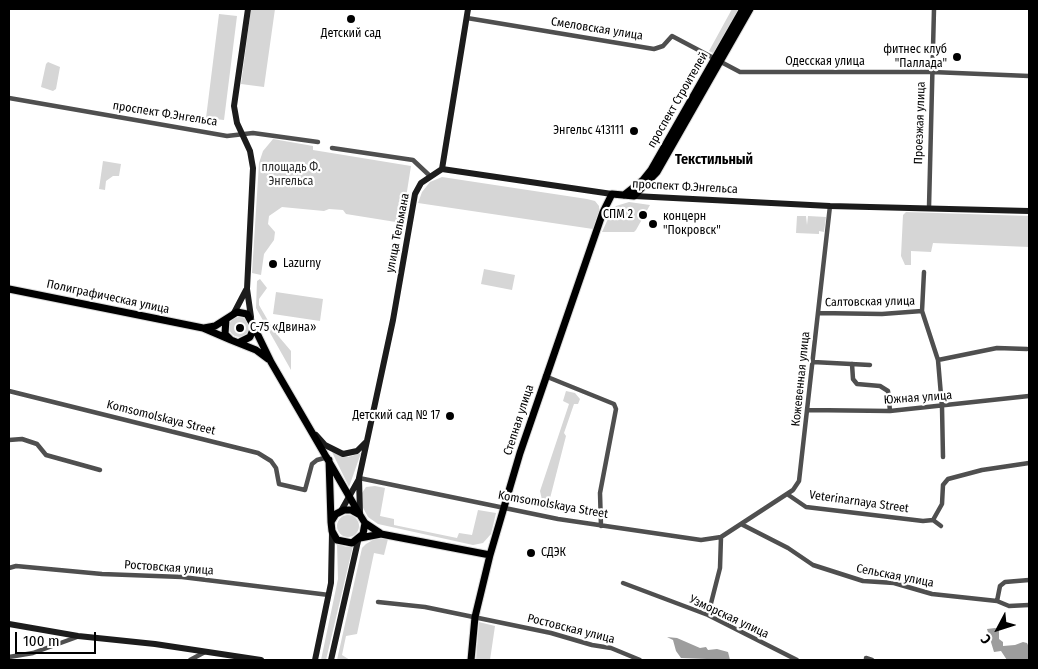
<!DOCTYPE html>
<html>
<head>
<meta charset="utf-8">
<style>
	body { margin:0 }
	#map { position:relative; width:1038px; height:669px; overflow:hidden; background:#fff; font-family:"Fira Sans Condensed",sans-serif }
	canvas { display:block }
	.frame { position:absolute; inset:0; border:10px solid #000; pointer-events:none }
	.north { position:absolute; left:973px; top:604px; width:50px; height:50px; -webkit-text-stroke:4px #fff; paint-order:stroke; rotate:230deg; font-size:14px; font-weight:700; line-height:20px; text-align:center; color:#000 }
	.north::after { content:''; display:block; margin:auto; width:18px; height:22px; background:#000; clip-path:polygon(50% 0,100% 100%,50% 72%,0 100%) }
	.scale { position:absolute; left:15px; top:632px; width:81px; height:22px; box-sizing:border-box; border:2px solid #000; border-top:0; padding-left:6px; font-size:15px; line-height:18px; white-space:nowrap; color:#000; -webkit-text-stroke:4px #fff; paint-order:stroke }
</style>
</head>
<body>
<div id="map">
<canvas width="1038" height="669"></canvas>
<div class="frame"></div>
<div class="north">С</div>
<div class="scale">100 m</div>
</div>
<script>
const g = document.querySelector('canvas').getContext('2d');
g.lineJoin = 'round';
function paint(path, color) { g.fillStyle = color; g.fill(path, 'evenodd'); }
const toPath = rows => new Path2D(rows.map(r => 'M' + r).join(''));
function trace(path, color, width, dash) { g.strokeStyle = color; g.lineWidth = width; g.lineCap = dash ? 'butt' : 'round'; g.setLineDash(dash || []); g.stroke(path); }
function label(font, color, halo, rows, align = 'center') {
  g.font = font + ' "Fira Sans Condensed",sans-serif'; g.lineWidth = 4.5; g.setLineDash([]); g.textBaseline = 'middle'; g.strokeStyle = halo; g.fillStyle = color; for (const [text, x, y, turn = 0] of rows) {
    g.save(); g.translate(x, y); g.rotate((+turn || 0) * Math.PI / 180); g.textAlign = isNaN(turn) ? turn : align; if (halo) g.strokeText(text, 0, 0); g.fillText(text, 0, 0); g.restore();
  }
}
paint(toPath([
	[251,9,275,9,264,87,241,84],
	[732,9,740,9,715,54,709,51],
	[219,14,237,16,224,120,206,118],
	[48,62,60,67,56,89,53,91,41,87,46,64],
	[273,139,313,146,313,150,411,166,402,223,346,214,343,210,329,209,324,211,282,207,269,216,268,224,275,232,274,240,264,254,261,275,252,273,259,163,263,151],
	[103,161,121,164,119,176,113,176,106,181,105,190,99,189],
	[442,177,587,199,595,201,599,206,599,212,593,229,418,203,422,192,430,182],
	[629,202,650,205,636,230,634,232,602,232,612,210,616,206],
	[906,212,1029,216,1029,247,933,243,931,252,911,251,911,265,905,265,901,256,903,215],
	[797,216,806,216,807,225,808,216,826,217,824,232,819,231,819,234,796,233],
	[484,269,515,275,512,290,481,284],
	[260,279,267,288,259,299,259,305,274,331,291,351,291,370,256,308,257,281],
	[276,292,323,299,320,321,273,314],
	'229 327a10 10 0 1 1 20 0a10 10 0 1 1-20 0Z',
	[566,391,575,393,580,399,578,404,574,404,564,433,566,436,547,510,540,508,542,500,540,491,569,404,563,401],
	[332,452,348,457,361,453,349,487],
	[375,486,385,488,380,516,394,519,394,525,457,538,459,533,472,535,478,510,496,513,491,534,483,543,473,545,378,524,368,517,361,504,362,493,366,487],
	'337 526a11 11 0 1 1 22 0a11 11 0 1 1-22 0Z',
	[378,537,388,539,384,555,374,553,357,634,346,636,342,655,350,660,337,660,362,548,366,544],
	[337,543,346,547,353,546,326,660,321,660,338,579],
	[479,622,495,626,490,660,476,660]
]), '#d6d6d6');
paint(toPath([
	[995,628,999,629,999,639,1003,642,1003,646,1015,645,1023,642,1027,643,1029,647,1029,660,1007,660,1001,651,994,652,987,629],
	[667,637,677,638,700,648,706,647,708,650,717,649,728,652,730,660,733,660,681,658,676,651,673,640]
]), '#9d9d9d');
const primary = toPath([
	[624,195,643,180,651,170,743,9],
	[9,289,203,328,231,340],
	[254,327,271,362,360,515],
	[204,328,215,326,226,319],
	[240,342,250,337,254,327,247,314,237,312,226,319,225,334,231,340,256,350,268,359],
	[329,460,331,522],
	[365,523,363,534,352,543,337,540,332,531,331,522,336,514,344,510,351,510,360,515,365,523,380,533],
	[360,538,381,534,490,555],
	[471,660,475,617,490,555,520,453,603,212,612,194,634,196,657,172,750,9]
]);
trace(primary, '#dbdbdb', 9);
trace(toPath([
	[467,18,654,49,663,46,672,36,740,72,932,72,1029,76],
	[9,98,227,136,253,133,318,142],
	[332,148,413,160,430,176],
	[929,207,934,9],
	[924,272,922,311,938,360,942,407,943,457],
	[818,313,882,314,922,311],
	[938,360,997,348,1027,349],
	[813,362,870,365],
	[852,364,853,379,857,384,880,386,888,391,890,411],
	[545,376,614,404,616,409,600,493,601,526],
	[9,391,258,453,271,461,276,468,279,484,305,490,312,464,317,460,328,457],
	[807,410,890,411,1029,396],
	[9,440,22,439,37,444,46,455,100,470],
	[359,478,558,519,701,540,721,537,793,490,799,481,830,206],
	[787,494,806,507,923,521,933,520],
	[741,524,788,548,813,565,863,581,894,583,932,594,997,601,1009,606,1029,605],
	[941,526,933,520,942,504,943,485,948,479,982,470,1029,463],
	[9,568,16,566,102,574,182,577,329,595],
	[623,583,708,615,797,660],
	[997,601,1000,586,1005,582,1029,580],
	[378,602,425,607,551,633,592,645,611,648,640,660],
	[708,615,720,568,721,537],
	[9,657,33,653,77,637],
	[190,660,205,652],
	[866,660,866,658,872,660]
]), '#4f4f4f', 4.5);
trace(toPath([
	[248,9,234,106,237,123,250,151,253,168,247,289,251,317],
	[442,169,612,194],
	[634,196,830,206,1029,211],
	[234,313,246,290],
	[316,435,325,445,343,454,357,451,365,443],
	[341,511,359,479],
	[360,514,359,478,393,320,415,194,421,183,442,169,468,9],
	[9,624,78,636,155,644,261,660],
	[315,660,331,583,332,532],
	[331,660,358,541]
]), '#1c1c1c', 6);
trace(primary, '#000', 7);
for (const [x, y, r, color] of [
	[351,19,5,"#000"],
	[957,57,5,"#000"],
	[634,131,5,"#000"],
	[643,215,5,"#000"],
	[653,224,5,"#000"],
	[273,264,5,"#000"],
	[240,328,5,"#000"],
	[450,416,5,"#000"],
	[531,553,5,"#000"]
]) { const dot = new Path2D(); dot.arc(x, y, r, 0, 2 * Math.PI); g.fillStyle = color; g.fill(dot); trace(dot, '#fff', 2); }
label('12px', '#000', '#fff', [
	["Смеловская улица",597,29,9],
	["Одесская улица",825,62],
	["проспект Строителей",678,100,-60],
	["проспект Ф.Энгельса",165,114,9],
	["Проезжая улица",920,123,-88],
	["проспект Ф.Энгельса",685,187,3],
	["улица Тельмана",398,233,-79],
	["Полиграфическая улица",108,297,12],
	["Салтовская улица",870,302,-1],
	["Кожевенная улица",801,379,-84],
	["Южная улица",918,398,-4],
	["Komsomolskaya Street",161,418,14],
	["Степная улица",519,420,-72],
	["Veterinarnaya Street",859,502,8],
	["Komsomolskaya Street",553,505,10],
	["Ростовская улица",169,568,4],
	["Сельская улица",895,576,11],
	["Узморская улица",729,617,25],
	["Ростовская улица",571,629,14]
]);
label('12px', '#000', '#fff', [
	["Детский сад",351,34,"center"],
	["фитнес клуб",947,50],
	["\"Паллада\"",947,64],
	["Энгельс 413111",624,131],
	["СПМ 2",633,215],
	["концерн",663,217,"left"],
	["\"Покровск\"",663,231,"left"],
	["Lazurny",283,264,"left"],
	["С-75 «Двина»",250,328,"left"],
	["Детский сад № 17",440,416],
	["СДЭК",541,553,"left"]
], 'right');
label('12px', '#2d2d2d', '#fff', [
	["площадь Ф.",291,168],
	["Энгельса",291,182]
]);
label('bold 14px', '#000', '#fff', [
	["Текстильный",714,160]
]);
</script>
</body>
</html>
